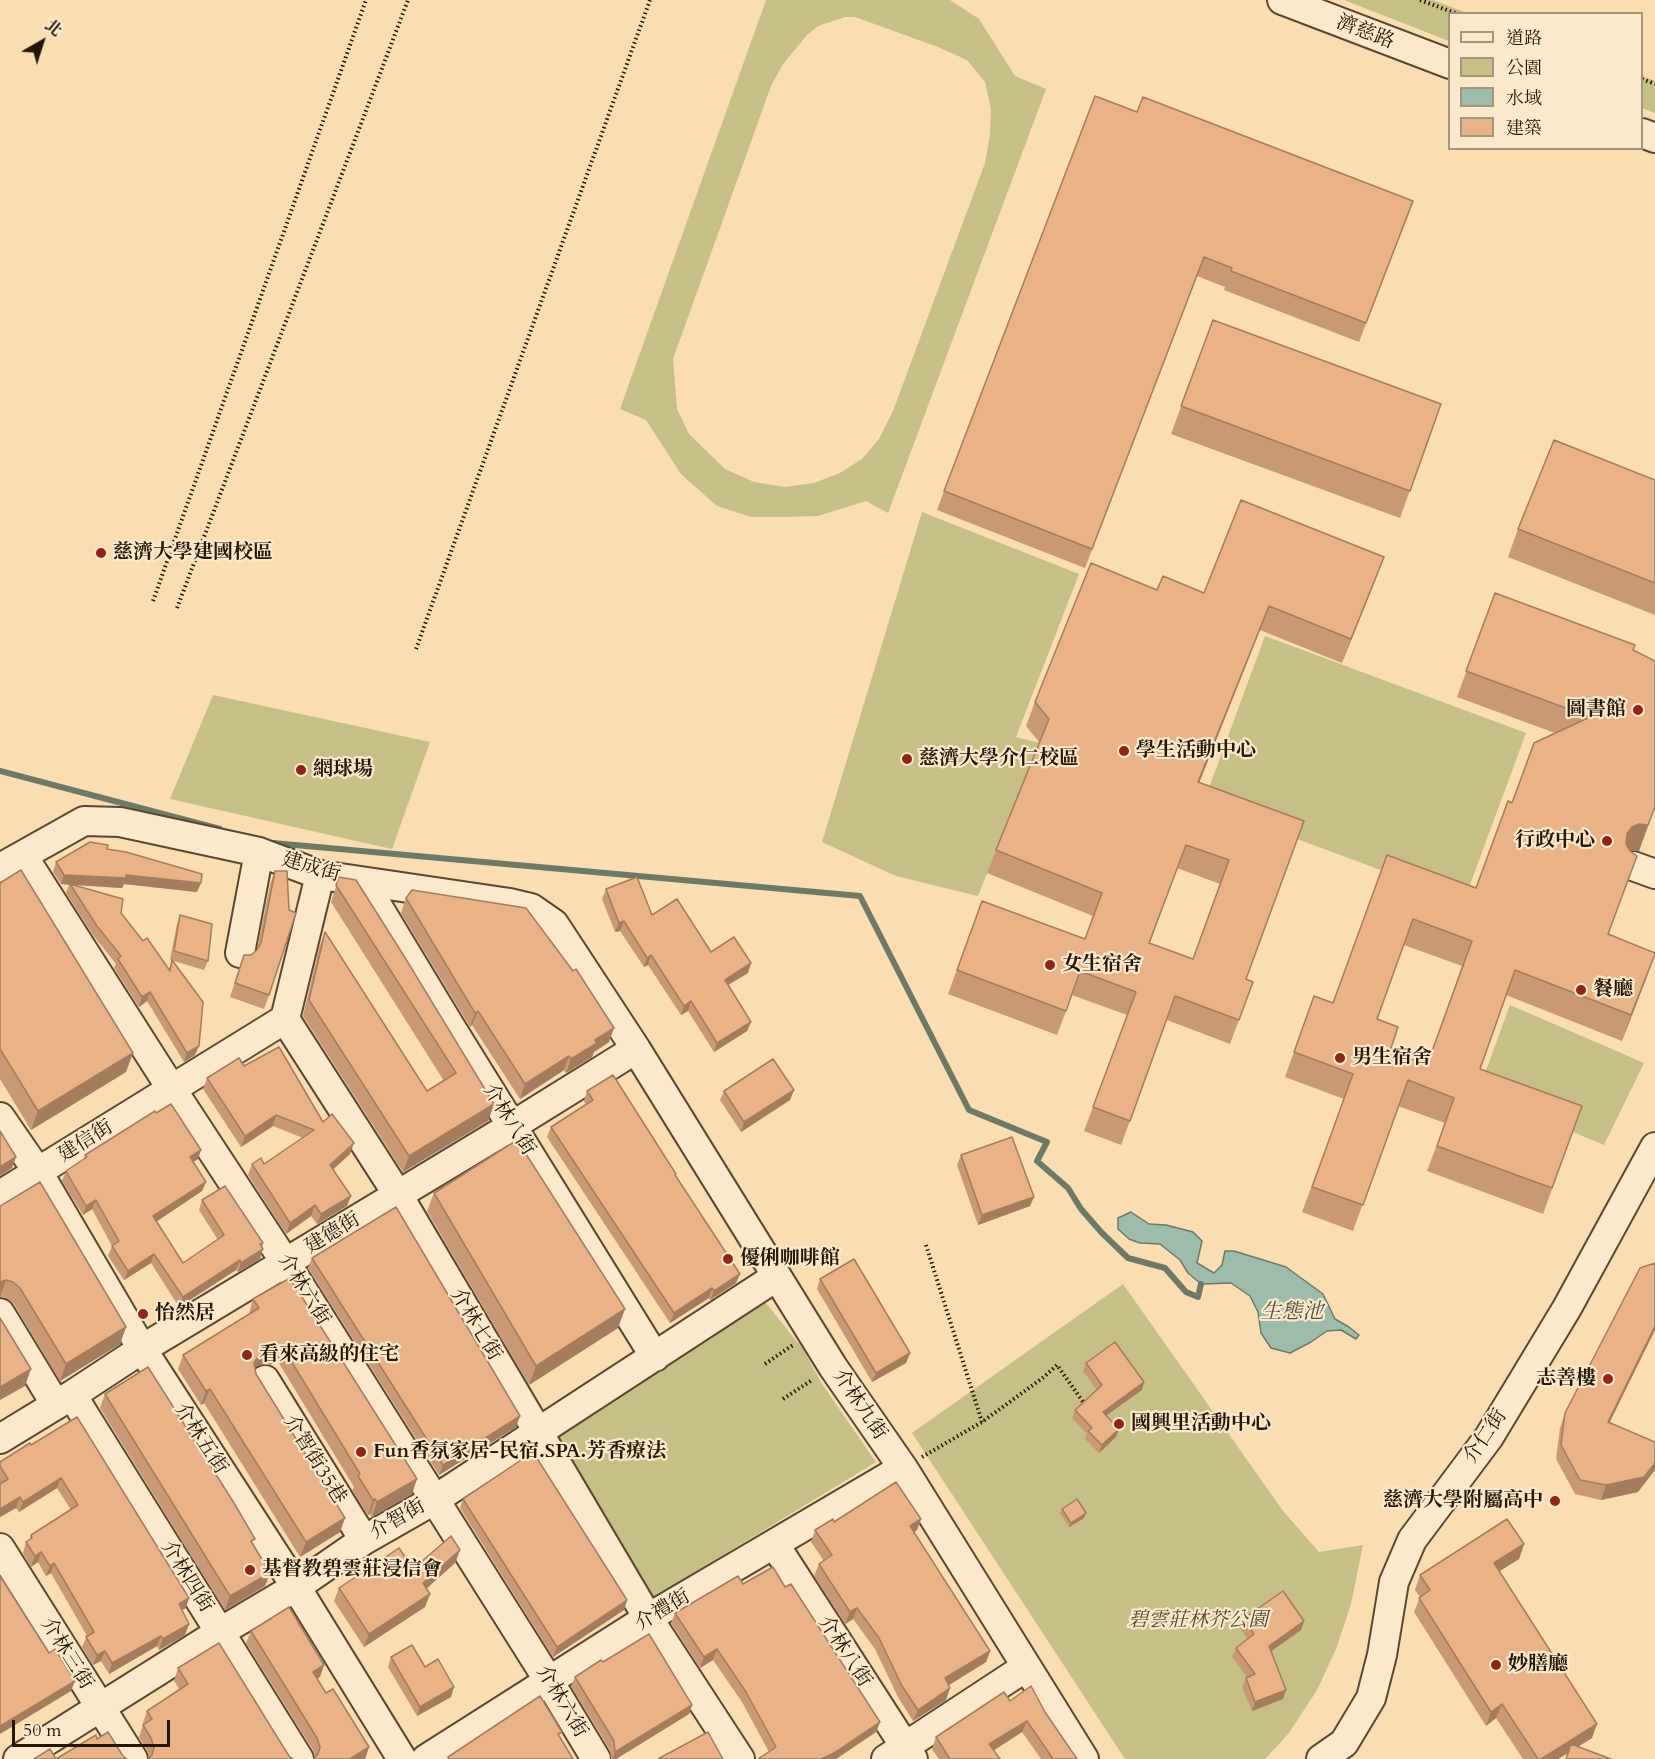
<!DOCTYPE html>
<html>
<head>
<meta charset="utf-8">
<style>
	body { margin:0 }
	#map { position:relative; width:1655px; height:1759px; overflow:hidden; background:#faddb0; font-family:Cardo,"Noto Serif TC",serif }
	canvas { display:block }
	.legend { position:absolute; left:1448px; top:12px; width:195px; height:138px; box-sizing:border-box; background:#fce9cc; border:2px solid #a6957d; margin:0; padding:8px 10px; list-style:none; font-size:18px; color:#251706 }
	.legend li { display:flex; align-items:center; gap:12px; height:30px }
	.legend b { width:30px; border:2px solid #a6957d }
	.north { position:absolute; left:12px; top:12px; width:60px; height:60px; -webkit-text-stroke:4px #fce9cc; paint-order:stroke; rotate:39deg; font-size:16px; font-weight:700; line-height:24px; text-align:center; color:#251706 }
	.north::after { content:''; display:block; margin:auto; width:21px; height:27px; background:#251706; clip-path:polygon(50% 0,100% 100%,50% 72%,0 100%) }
	.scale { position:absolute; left:12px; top:1720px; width:158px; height:27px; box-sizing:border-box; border:3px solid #251706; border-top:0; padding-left:8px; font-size:18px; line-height:21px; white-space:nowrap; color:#251706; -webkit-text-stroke:4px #fce9cc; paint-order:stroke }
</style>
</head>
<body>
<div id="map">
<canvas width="1655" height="1759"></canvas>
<ul class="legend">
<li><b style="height:8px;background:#fce9cc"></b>道路</li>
<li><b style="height:16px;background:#c6bf86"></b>公園</li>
<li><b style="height:16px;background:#9ebcaa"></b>水域</li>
<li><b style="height:16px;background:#e9b287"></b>建築</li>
</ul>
<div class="north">北</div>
<div class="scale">50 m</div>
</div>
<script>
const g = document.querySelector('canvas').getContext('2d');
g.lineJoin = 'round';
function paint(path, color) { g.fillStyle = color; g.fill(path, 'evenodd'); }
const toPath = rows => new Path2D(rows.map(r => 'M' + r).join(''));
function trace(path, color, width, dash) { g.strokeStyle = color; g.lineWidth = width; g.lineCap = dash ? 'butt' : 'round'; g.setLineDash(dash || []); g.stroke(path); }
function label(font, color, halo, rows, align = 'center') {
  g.font = font + ' Cardo,"Noto Serif TC",serif'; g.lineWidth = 4.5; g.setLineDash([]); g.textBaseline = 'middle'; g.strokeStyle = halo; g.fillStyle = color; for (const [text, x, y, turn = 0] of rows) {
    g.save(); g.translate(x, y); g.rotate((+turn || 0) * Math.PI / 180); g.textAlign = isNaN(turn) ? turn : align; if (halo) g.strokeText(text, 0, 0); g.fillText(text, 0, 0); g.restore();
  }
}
paint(toPath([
	[766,0,950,0,979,19,1015,76,1046,89,888,513,866,501,818,516,783,517,751,517,717,506,681,474,646,420,620,409],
	[845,17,855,17,938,47,967,60,985,82,991,109,990,135,985,163,893,411,879,439,862,459,840,473,814,483,785,487,754,482,725,469,689,434,677,409,673,359,771,86,783,64,807,35,818,26],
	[1344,0,1433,0,1467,13,1450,14,1449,41],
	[1642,76,1655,81,1655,113,1642,108],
	[922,512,1079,574,1016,737,1040,743,978,896,896,876,822,842],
	[1265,636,1526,733,1464,901,1203,804],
	[213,695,430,742,392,849,170,799],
	[1510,1005,1644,1063,1604,1145,1478,1092],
	[1123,1284,1283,1511,1319,1552,1363,1545,1351,1604,1336,1649,1317,1690,1289,1733,1265,1759,1125,1759,912,1433],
	[761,1297,803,1349,822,1384,876,1462,649,1600,548,1434]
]), '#c6bf86');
const water = toPath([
	[1131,1212,1149,1224,1166,1225,1193,1232,1202,1241,1197,1263,1214,1273,1222,1265,1225,1251,1234,1251,1286,1267,1323,1294,1335,1319,1349,1327,1359,1335,1356,1339,1341,1330,1327,1331,1311,1342,1290,1353,1271,1348,1261,1333,1258,1312,1250,1296,1231,1283,1201,1284,1188,1273,1180,1260,1160,1244,1140,1243,1129,1239,1118,1229,1118,1218,1131,1212]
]);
paint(water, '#9ebcaa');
trace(water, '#6e7a68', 1.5);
trace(toPath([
	[0,771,220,829],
	[273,843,860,896,969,1110,1047,1142,1037,1161,1068,1188,1081,1209,1102,1233,1128,1258,1165,1268,1186,1292,1198,1297,1201,1284]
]), '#6e7a68', 6);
const minor = toPath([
	[1282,0,1450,64],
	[1642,133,1655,138],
	[23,856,171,1088,285,1262,549,1681,596,1759],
	[1633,866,1655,874],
	[0,868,84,821,120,822,259,852,320,875,510,903,531,908,554,924,636,1049,833,1367,903,1468,1084,1759],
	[320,875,285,1019,398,1195,648,1618,740,1759],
	[363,882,450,1026,655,1357],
	[240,953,259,852],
	[0,1117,38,1172,142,1349,296,1587,402,1759],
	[0,1195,285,1019],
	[0,1313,56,1405],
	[265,1380,364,1540],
	[72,1395,299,1759],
	[0,1439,72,1395,142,1349,512,1126,636,1049],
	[775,1545,913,1759],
	[0,1548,133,1759],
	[18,1759,220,1632,296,1587,364,1540,434,1500,776,1277],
	[426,1759,648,1618,903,1468],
	[886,1759,1026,1667],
	[1321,1759,1344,1743,1371,1698,1382,1655,1394,1582,1412,1540,1489,1437,1567,1308,1655,1147]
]);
trace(minor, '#5a4830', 32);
trace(toPath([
	[1420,0,1458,14],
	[1642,79,1655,84],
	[153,601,366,0],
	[177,608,408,0],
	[416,649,650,0],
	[926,1245,982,1422],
	[765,1364,793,1345],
	[783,1399,812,1380],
	[922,1457,982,1422,1044,1377,1057,1365,1086,1406]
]), '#251706', 4, [1.5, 3]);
trace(minor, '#fce9cc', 28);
paint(toPath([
	[1137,112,1413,201,1359,342,1224,290,1225,287,1197,276,1085,568,937,510,944,491],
	[1213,320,1441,404,1400,518,1171,434],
	[1655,480,1655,615,1508,557,1518,529],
	[1384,557,1342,663,1260,630,1199,782,1304,821,1246,979,1253,982,1230,1044,1167,1020,1121,1145,1084,1131,1127,1015,1072,995,1057,1035,948,994,982,901,1085,939,1093,916,987,873,1039,742,1026,726,1035,702,1157,590,1204,593],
	[1177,868,1220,884,1193,959,1150,943],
	[1495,593,1633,650,1639,851,1629,850,1608,935,1646,979,1622,1041,1506,995,1480,1069,1582,1106,1543,1214,1427,1171,1445,1123,1398,1106,1353,1231,1302,1212,1344,1099,1285,1077,1314,996,1333,1003,1387,855,1476,888,1512,803,1555,733,1457,697],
	[1404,945,1462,966,1427,1065,1390,1051,1377,1019],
	[107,849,197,892,124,884,122,888,75,885,121,913,143,941,169,969,172,961,170,960,177,924,180,915,208,961,204,970,174,961,195,1055,184,1062,147,1001,139,1007,114,968,116,964,93,935,66,893,69,885,61,884,53,872,56,862],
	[275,871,269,995,264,1009,230,997,244,955,251,955,257,950,270,885],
	[339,877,494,1104,488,1121,403,1172,303,1016,319,948,325,932,427,1091,444,1081,331,902],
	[0,883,126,1072,31,1130,0,1079],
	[606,889,652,915,711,952,748,973,728,985,751,1022,747,1031,714,1052,688,1011,681,1015,648,965,644,967,620,931,615,932,602,899],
	[406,898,609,1042,594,1052,592,1057,566,1073,564,1070,520,1099,472,1025,470,1027,401,913],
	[244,1066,323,1122,350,1154,333,1169,347,1206,317,1224,311,1216,286,1234,248,1175,252,1164,264,1164,303,1138,273,1126,241,1147,203,1089,207,1078],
	[794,1090,790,1100,741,1132,720,1100,724,1091],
	[587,1091,676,1174,675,1176,736,1283,710,1300,709,1298,670,1323,547,1137,551,1127,586,1105,584,1101],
	[85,1155,198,1159,193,1162,206,1182,202,1191,156,1221,183,1263,218,1240,199,1210,202,1200,263,1243,260,1259,238,1272,236,1270,179,1307,151,1263,124,1280,108,1256,112,1246,92,1209,83,1215,62,1181,66,1171,83,1160],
	[961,1155,1030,1206,978,1225,957,1165],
	[434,1193,618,1328,529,1385,427,1211],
	[0,1206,126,1327,120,1344,60,1381,14,1304,7,1298,0,1297],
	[312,1258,520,1416,516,1427,439,1475,308,1268],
	[820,1279,910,1353,906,1363,872,1382,817,1289],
	[253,1299,412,1494,372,1517,370,1514,368,1515,352,1490,354,1487,277,1360,270,1365,264,1364,257,1366,255,1368,256,1374,340,1532,300,1557,204,1403,201,1405,178,1369,183,1355,249,1314],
	[1086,1363,1144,1382,1142,1390,1106,1415,1116,1437,1099,1453,1085,1439,1087,1434,1072,1418,1075,1410,1097,1390,1083,1371],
	[105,1394,270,1573,265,1586,225,1610,100,1408],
	[1565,1413,1610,1422,1638,1492,1601,1500,1575,1494,1556,1459,1560,1428],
	[31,1445,186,1608,182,1610,185,1635,159,1650,157,1646,109,1674,101,1661,93,1665,82,1647,87,1636,51,1573,46,1576,38,1562,31,1567,23,1553,26,1542,29,1541,31,1535,71,1510,57,1488,19,1512,16,1508,0,1517,0,1462],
	[463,1499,627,1600,624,1610,553,1657,460,1508],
	[1062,1509,1086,1513,1084,1518,1069,1527,1060,1513],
	[921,1519,917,1530,914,1532,990,1651,986,1662,949,1685,946,1700,913,1721,898,1697,875,1649,853,1619,845,1624,814,1576,819,1564,824,1561,811,1542,815,1530,834,1522],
	[1524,1544,1519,1559,1499,1571,1592,1738,1558,1759,1523,1759,1496,1718,1486,1726,1414,1612,1420,1597,1415,1590,1420,1575],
	[460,1550,455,1563,426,1589,430,1594,425,1607,364,1647,334,1601,339,1588,413,1569],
	[743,1584,785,1587,880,1722,876,1732,836,1759,758,1759,769,1752,742,1702,713,1660,700,1668,671,1623,675,1613],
	[1243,1619,1304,1621,1301,1630,1271,1651,1286,1690,1283,1699,1252,1711,1242,1687,1246,1678,1247,1677,1232,1657,1236,1648,1248,1639,1240,1628],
	[251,1631,320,1677,317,1678,326,1693,369,1747,365,1759,314,1759,315,1758,313,1750,246,1643],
	[391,1657,425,1667,451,1697,417,1716,388,1667],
	[603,1662,692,1705,689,1714,616,1759,611,1759,610,1750,571,1686,575,1677],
	[178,1668,289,1756,149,1758,147,1750,139,1737,143,1725,143,1723,147,1711,180,1690,174,1681],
	[1010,1701,1045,1712,1077,1759,1041,1759,1022,1732,994,1750,1000,1759,939,1759,932,1749,936,1737]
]), '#c89974');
paint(toPath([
	[1384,557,1375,581,1342,663,1351,639],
	[1269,606,1260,630,1190,806,1198,782],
	[1655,807,1639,851,1630,850,1623,853,1627,834,1632,827],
	[64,875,126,875,201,883,197,892,124,884,122,888,61,884],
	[624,921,620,931,615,932,619,923],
	[1655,954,1646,979,1622,1041,1631,1015],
	[651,955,648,965,644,967,647,958],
	[751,963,748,973,721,989,725,980],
	[150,992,147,1001,139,1007,142,997],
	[691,1001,688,1011,681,1015,684,1006],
	[478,1011,472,1025,470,1027,475,1013],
	[751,1022,747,1031,714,1052,717,1043],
	[614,1028,609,1042,594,1052,592,1057,566,1073,571,1059,595,1040],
	[199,1046,195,1055,184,1062,187,1053],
	[133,1053,126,1072,31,1130,38,1111],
	[569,1056,564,1070,520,1099,525,1084],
	[794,1090,790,1100,741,1132,744,1122],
	[494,1104,488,1121,403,1172,409,1156],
	[276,1115,273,1126,241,1147,245,1136],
	[354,1143,350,1154,326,1176,330,1165],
	[201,1150,198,1159,186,1166,190,1157],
	[16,1157,12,1168,0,1176,0,1167],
	[206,1182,202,1191,150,1226,153,1216],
	[351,1196,347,1206,317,1224,321,1214],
	[1034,1197,1030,1206,978,1225,982,1215],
	[96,1200,92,1209,83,1215,86,1206],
	[315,1205,311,1216,286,1234,290,1223],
	[263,1243,259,1252,263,1249,260,1259,238,1272,241,1263],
	[154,1254,151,1263,124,1280,128,1271],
	[240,1260,236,1270,179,1307,183,1297],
	[740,1274,736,1283,710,1300,714,1291],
	[6,1280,0,1297,0,1282],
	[712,1288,709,1298,670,1323,674,1313],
	[625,1309,618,1328,529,1385,536,1366],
	[1655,1326,1655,1330,1603,1436,1608,1422],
	[126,1327,120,1344,60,1381,66,1364],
	[282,1346,277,1360,270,1365,275,1350],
	[269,1349,264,1364,257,1366,248,1377,254,1363,262,1351],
	[910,1353,906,1363,872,1382,876,1373],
	[31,1369,25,1386,0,1400,0,1387],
	[1144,1382,1142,1390,1100,1420,1103,1412],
	[210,1389,204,1403,201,1405,206,1391],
	[520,1416,516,1427,439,1475,443,1465],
	[1119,1429,1116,1437,1099,1453,1102,1445],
	[1655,1463,1655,1470,1638,1492,1601,1500,1606,1485],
	[61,1478,57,1488,19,1512,23,1502],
	[417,1479,412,1494,372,1517,377,1502],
	[20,1497,16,1508,0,1517,0,1509],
	[375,1499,370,1514,368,1515,373,1500],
	[1086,1513,1084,1518,1069,1527,1071,1523],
	[345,1518,340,1532,300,1557,306,1542],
	[921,1519,917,1530,906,1538,910,1526],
	[1524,1544,1519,1559,1489,1578,1494,1563],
	[460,1550,455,1563,418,1596,423,1583],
	[41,1552,38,1562,31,1567,35,1556],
	[54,1563,51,1573,46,1576,50,1566],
	[270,1573,265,1586,225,1610,230,1596],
	[430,1594,425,1607,364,1647,369,1634],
	[189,1598,186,1608,175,1614,179,1604],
	[627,1600,624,1610,553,1657,557,1647],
	[857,1608,853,1619,845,1624,850,1612],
	[1304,1621,1301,1630,1266,1655,1269,1646],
	[189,1624,185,1635,159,1650,163,1639],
	[161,1636,157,1646,109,1674,112,1663],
	[717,1649,713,1660,700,1668,704,1657],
	[105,1651,101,1661,93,1665,97,1655],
	[990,1651,986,1662,941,1690,945,1678],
	[324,1665,320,1677,309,1684,313,1672],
	[75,1681,71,1691,0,1734,0,1726],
	[454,1687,451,1697,417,1716,420,1707],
	[950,1688,946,1700,913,1721,918,1710],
	[1286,1690,1283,1699,1252,1711,1255,1702],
	[1502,1704,1496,1718,1486,1726,1491,1712],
	[692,1705,689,1714,616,1759,613,1759,615,1752],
	[1027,1721,1022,1732,985,1756,989,1744],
	[880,1722,876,1732,836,1759,821,1759],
	[1597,1724,1592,1738,1558,1759,1541,1759],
	[369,1747,365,1759,350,1759]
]), '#a37d5e');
const building = toPath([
	[1095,96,1137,112,1143,97,1413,201,1366,323,1231,271,1232,268,1204,257,1092,549,944,491,1095,96],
	[1213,320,1441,404,1410,491,1181,406,1213,320],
	[1554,440,1655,480,1655,583,1518,529,1554,440],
	[1241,500,1384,557,1351,639,1269,606,1198,782,1304,821,1246,979,1253,982,1239,1020,1175,996,1130,1121,1093,1107,1136,992,1080,971,1066,1011,957,970,982,901,1085,939,1102,893,996,850,1049,719,1035,702,1091,563,1157,590,1163,576,1204,593,1241,500],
	[1186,845,1229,860,1193,959,1149,943,1186,845],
	[1495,593,1635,645,1633,650,1655,661,1655,807,1648,825,1639,824,1632,827,1627,834,1626,844,1630,851,1637,856,1608,934,1655,953,1655,954,1631,1015,1515,970,1480,1069,1582,1106,1552,1188,1437,1146,1454,1098,1408,1080,1363,1205,1312,1187,1353,1074,1294,1052,1314,996,1333,1003,1387,855,1476,888,1508,801,1512,803,1534,743,1590,717,1466,671,1495,593],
	[1413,919,1472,941,1427,1065,1390,1051,1398,1027,1377,1019,1413,919],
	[90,842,108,845,107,849,126,852,202,874,201,883,126,875,126,878,64,875,56,862,90,842],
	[21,870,133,1053,38,1111,0,1049,0,883,21,870],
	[275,871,287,871,289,910,296,913,269,995,235,983,244,955,251,955,257,950,261,943,275,871],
	[339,877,356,880,404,956,494,1104,409,1156,309,1000,325,932,427,1091,456,1073,336,885,339,877],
	[637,877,652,915,677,899,711,952,734,937,751,963,725,980,751,1022,717,1043,691,1001,684,1006,651,955,647,958,624,921,619,923,606,889,637,877],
	[70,884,123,899,121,913,143,941,147,938,170,971,172,960,203,1002,199,1046,187,1053,150,992,142,997,118,959,121,956,97,926,70,884],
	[412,890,526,908,573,971,576,969,614,1028,595,1040,597,1043,571,1059,569,1056,525,1084,478,1011,475,1013,406,898,412,890],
	[180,915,212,924,208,961,174,951,180,915],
	[279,1047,323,1122,332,1114,354,1143,330,1165,351,1196,321,1214,315,1205,290,1223,252,1164,261,1158,264,1164,314,1130,276,1115,245,1136,207,1078,239,1058,244,1066,279,1047],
	[773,1059,794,1090,744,1122,724,1091,773,1059],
	[613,1075,676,1174,675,1175,740,1274,714,1291,712,1288,674,1313,551,1127,593,1100,587,1091,613,1075],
	[171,1104,201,1150,190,1157,206,1182,153,1216,183,1263,224,1235,202,1200,225,1186,263,1243,260,1244,263,1249,241,1263,240,1260,183,1297,154,1254,128,1271,112,1246,119,1241,96,1200,86,1206,66,1171,87,1157,85,1155,155,1111,156,1113,171,1104],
	[0,1131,16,1157,0,1167,0,1131],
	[1012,1137,1034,1197,982,1215,961,1155,1012,1137],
	[517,1140,625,1309,536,1366,434,1193,517,1140],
	[40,1182,126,1327,66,1364,20,1288,13,1282,6,1280,0,1282,0,1206,40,1182],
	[396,1207,520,1416,443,1465,312,1258,396,1207],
	[854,1259,910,1353,876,1373,820,1279,854,1259],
	[1655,1263,1655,1326,1608,1422,1655,1442,1655,1463,1644,1477,1606,1485,1580,1480,1561,1445,1565,1413,1640,1268,1655,1263],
	[290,1278,417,1479,377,1502,375,1499,373,1500,358,1476,360,1474,282,1346,275,1350,269,1349,262,1351,254,1363,256,1374,345,1518,306,1542,210,1389,206,1391,183,1355,259,1308,253,1299,290,1278],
	[0,1318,31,1369,0,1387,0,1318],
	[1115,1342,1144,1382,1103,1412,1119,1429,1102,1445,1088,1431,1092,1428,1075,1410,1102,1385,1086,1363,1115,1342],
	[148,1367,234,1503,255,1539,251,1541,270,1573,230,1596,105,1394,148,1367],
	[77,1417,189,1598,179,1604,189,1624,163,1639,161,1636,112,1663,105,1651,97,1655,86,1637,94,1632,54,1563,50,1566,41,1552,35,1556,26,1542,32,1538,31,1535,78,1505,61,1478,23,1502,20,1497,0,1509,0,1484,8,1479,0,1466,0,1462,30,1443,31,1445,77,1417],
	[533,1452,627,1600,557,1647,463,1499,533,1452],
	[896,1482,921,1519,910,1526,990,1651,945,1678,950,1688,918,1710,902,1686,879,1638,857,1608,850,1612,819,1564,832,1555,815,1530,833,1519,834,1522,896,1482],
	[1077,1499,1086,1513,1071,1523,1062,1509,1077,1499],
	[1507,1519,1524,1544,1494,1563,1597,1724,1541,1759,1538,1759,1502,1704,1491,1712,1419,1598,1430,1590,1420,1575,1507,1519],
	[451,1536,460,1550,423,1583,430,1594,369,1634,339,1588,399,1548,413,1569,451,1536],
	[773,1567,785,1587,791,1584,880,1722,834,1753,821,1759,758,1759,776,1747,746,1692,717,1649,704,1657,675,1613,738,1576,743,1584,773,1567],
	[0,1576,49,1653,55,1649,75,1681,0,1726,0,1576],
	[1283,1591,1304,1621,1269,1646,1286,1690,1255,1702,1246,1678,1255,1674,1236,1648,1254,1634,1243,1619,1283,1591],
	[289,1607,324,1665,313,1672,326,1693,333,1689,369,1747,350,1759,314,1759,318,1754,320,1747,317,1738,251,1631,289,1607],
	[649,1634,692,1705,615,1752,614,1741,575,1677,601,1660,603,1662,649,1634],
	[219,1643,289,1756,293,1759,148,1759,152,1755,154,1747,151,1738,143,1725,152,1719,147,1711,188,1684,178,1668,219,1643],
	[412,1645,425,1667,438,1659,454,1687,420,1707,391,1657,412,1645],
	[1031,1686,1045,1712,1077,1759,1053,1759,1027,1721,989,1744,1000,1759,950,1759,936,1737,1004,1692,1010,1701,1031,1686],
	[540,1696,562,1732,558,1734,573,1759,449,1759,448,1757,540,1696],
	[108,1732,123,1756,127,1759,56,1759,96,1735,97,1739,108,1732],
	[708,1732,723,1759,658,1759,708,1732],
	[1571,1744,1611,1759,1566,1759,1571,1744],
	[50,1749,56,1759,34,1759,50,1749]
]);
paint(building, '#e9b287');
trace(building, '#a37d5e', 1.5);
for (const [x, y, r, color] of [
	[101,553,6,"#8f2418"],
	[1638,710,6,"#8f2418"],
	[1124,751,6,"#8f2418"],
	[907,759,6,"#8f2418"],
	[301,770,6,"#8f2418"],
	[1607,841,6,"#8f2418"],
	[1050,965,6,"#8f2418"],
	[1581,990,6,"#8f2418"],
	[1340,1058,6,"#8f2418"],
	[728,1259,6,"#8f2418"],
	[143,1314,6,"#8f2418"],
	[247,1355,6,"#8f2418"],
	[1608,1379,6,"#8f2418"],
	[1119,1424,6,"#8f2418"],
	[361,1452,6,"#8f2418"],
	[1555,1501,6,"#8f2418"],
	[250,1570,6,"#8f2418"],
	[1496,1665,6,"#8f2418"]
]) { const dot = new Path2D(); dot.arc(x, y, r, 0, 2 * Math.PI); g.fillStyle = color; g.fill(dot); trace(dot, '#fce9cc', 2); }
label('20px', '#251706', '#fce9cc', [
	["濟慈路",1365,33,21],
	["建成街",311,868,16],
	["介林八街",508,1120,58],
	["建信街",86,1142,-32],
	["建德街",333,1234,-31],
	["介林六街",303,1290,58],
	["介林七街",475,1325,59],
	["介林九街",859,1405,56],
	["介仁街",1486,1437,-56],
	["介林五街",200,1439,57],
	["介智街35巷",314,1460,58],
	["介智街",398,1520,-30],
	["介林四街",186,1577,58],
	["介禮街",663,1611,-31],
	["介林八街",844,1652,57],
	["介林三街",66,1654,58],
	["介林六街",561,1702,59]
]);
label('bold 20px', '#251706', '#fce9cc', [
	["慈濟大學建國校區",113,553],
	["圖書館",1626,710,"right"],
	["學生活動中心",1136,751],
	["慈濟大學介仁校區",919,759],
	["網球場",313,770],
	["行政中心",1595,841,"right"],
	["女生宿舍",1062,965],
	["餐廳",1593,990],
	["男生宿舍",1352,1058],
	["優俐咖啡館",740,1259],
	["怡然居",155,1314],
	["看來高級的住宅",259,1355],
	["志善樓",1596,1379,"right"],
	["國興里活動中心",1131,1424],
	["Fun香氛家居-民宿.SPA.芳香療法",373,1452],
	["慈濟大學附屬高中",1543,1501,"right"],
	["基督教碧雲莊浸信會",262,1570],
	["妙膳廳",1508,1665]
], 'left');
label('italic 20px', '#55492c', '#fce9cc', [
	["碧雲莊林芥公園",1198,1621]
]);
label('italic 21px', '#4f513f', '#fce9cc', [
	["生態池",1292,1313]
]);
</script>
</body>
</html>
